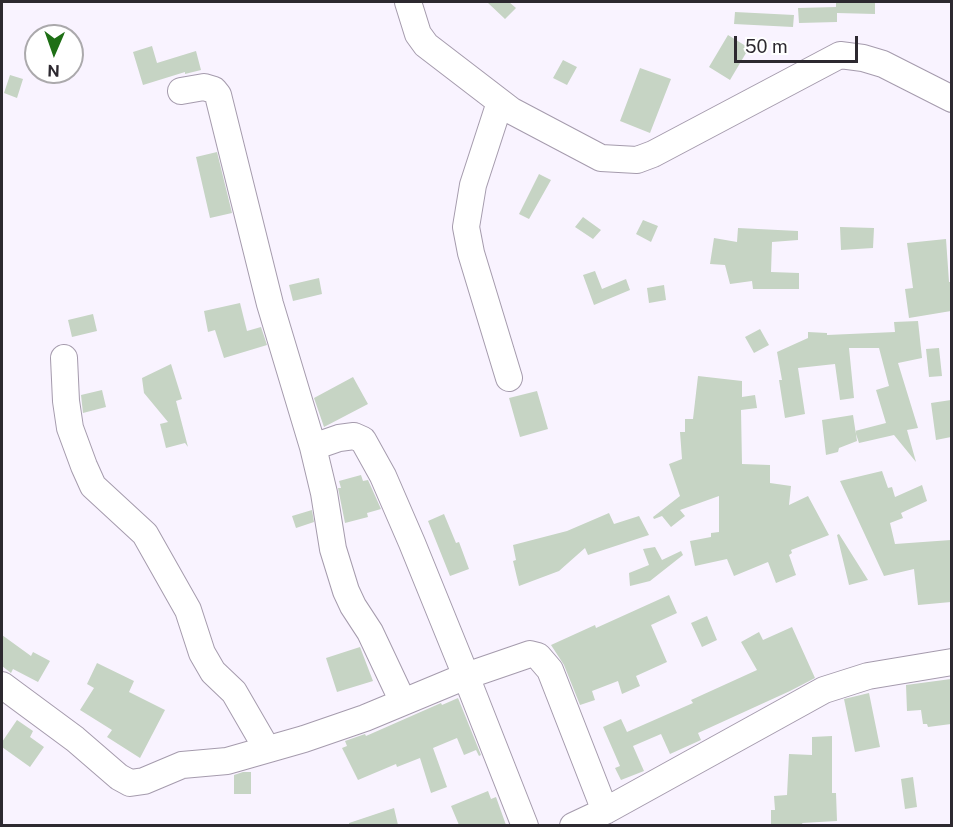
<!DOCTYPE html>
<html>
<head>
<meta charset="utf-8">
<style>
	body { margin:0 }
	#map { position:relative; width:953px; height:827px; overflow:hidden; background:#f9f3ff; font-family:"Public Sans",sans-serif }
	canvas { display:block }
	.frame { position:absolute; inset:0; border:3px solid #2d2930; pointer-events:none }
	.north { position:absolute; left:24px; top:24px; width:60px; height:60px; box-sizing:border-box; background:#fff; border:2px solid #aba9ac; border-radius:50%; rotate:182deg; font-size:16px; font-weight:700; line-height:24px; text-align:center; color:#2d2930 }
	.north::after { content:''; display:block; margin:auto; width:21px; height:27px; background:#1e6f15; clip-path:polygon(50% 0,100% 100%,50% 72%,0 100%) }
	.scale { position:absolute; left:734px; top:36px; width:124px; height:27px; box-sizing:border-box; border:3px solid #2d2930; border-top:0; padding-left:8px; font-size:18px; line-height:21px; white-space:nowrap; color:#2d2930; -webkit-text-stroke:4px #fff; paint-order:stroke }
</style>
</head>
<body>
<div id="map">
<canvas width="953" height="827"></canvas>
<div class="frame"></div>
<div class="north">N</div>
<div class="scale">50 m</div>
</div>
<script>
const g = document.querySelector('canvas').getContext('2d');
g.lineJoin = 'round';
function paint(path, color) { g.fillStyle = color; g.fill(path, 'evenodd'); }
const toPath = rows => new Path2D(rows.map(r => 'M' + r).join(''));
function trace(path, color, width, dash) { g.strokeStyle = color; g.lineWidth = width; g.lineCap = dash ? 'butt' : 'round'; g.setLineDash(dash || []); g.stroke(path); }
paint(toPath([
	[487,2,509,2,516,8,505,19],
	[836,2,875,2,875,14,837,13,837,22,799,23,798,8,836,7],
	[735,12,794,15,793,27,734,24],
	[728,35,749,48,730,80,709,67],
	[152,46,157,63,196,51,201,70,185,74,185,72,143,85,133,52],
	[563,60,577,67,567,85,553,78],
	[640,68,671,79,650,133,620,121],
	[10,75,23,79,17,98,4,93],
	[217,152,232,213,210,218,196,157],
	[539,174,551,180,529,219,519,214],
	[583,217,601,230,593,239,575,227],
	[643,220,658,226,651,242,636,234],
	[840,227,874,228,873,248,841,250],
	[738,228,798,231,798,240,772,242,771,272,799,273,799,289,753,289,752,281,730,284,725,265,710,264,714,238,737,242],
	[946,239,949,282,951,282,951,311,909,318,905,289,913,288,907,243],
	[595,271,602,289,626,279,630,290,594,305,583,275],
	[319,278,322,294,293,301,289,285],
	[664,285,666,300,649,303,647,288],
	[240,303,247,331,261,327,267,345,224,358,215,330,208,332,204,311],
	[93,314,97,331,72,337,68,320],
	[918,321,922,358,898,363,918,428,907,430,916,462,894,435,859,443,855,431,886,423,876,390,889,386,879,348,849,348,854,398,840,400,835,364,798,368,805,414,785,418,779,380,782,380,777,352,808,338,808,332,827,333,827,335,895,332,894,322],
	[760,329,769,345,754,353,745,337],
	[939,348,942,376,929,377,926,349],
	[171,364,182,399,176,401,188,447,185,443,166,448,160,424,168,422,144,393,142,378],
	[698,376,742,381,742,397,755,395,757,408,741,410,742,464,770,465,770,483,791,486,789,505,808,496,829,535,791,550,792,553,789,555,796,575,776,583,768,562,734,576,727,559,695,566,690,541,711,537,711,533,719,532,719,496,680,510,685,516,671,527,662,516,654,519,653,517,680,496,669,464,682,459,680,432,685,432,685,419,693,419],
	[353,377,368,404,324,427,314,398],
	[102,390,106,407,83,413,81,395],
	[537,391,548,429,520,437,509,398],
	[951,400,951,437,936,440,931,403],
	[853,415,857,441,839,448,838,452,826,455,822,420],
	[882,471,888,488,892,487,895,497,922,485,927,501,901,513,903,518,890,523,895,544,951,540,951,602,918,605,914,569,884,576,840,481],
	[361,475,363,481,368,480,381,509,367,513,368,517,345,523,338,488,341,488,339,481],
	[312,510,314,522,296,528,292,516],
	[609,513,614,524,639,516,649,535,588,555,585,548,559,571,519,586,513,561,516,560,513,545,567,531],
	[444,514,456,543,459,542,469,569,450,576,428,521],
	[839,534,868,580,849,585,837,535],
	[655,547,662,560,681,551,683,555,650,581,630,586,629,573,649,565,643,549],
	[669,595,677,613,651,625,667,662,636,676,640,686,622,694,618,681,592,691,595,700,580,705,564,665,551,645,595,625,596,628],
	[707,616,717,640,702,647,691,623],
	[792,627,815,678,790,691,698,733,701,740,670,754,661,734,633,746,644,771,621,780,615,768,620,766,603,727,621,719,627,732,693,703,691,700,757,670,741,642,759,632,763,640],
	[2,635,31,656,33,652,50,661,38,682,13,669,11,673,2,666],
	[360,647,373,681,337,692,326,658],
	[97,663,134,681,129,692,165,710,140,758,107,737,112,730,80,710,94,688,87,684],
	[951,679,951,724,928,727,927,724,923,724,921,710,907,711,906,685],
	[869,693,880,747,855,752,844,699],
	[458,698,481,755,479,756,476,750,464,755,457,738,433,748,447,787,431,793,420,758,397,767,396,764,358,780,342,748,347,746,345,741,365,734,366,736,441,703,442,705],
	[17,720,33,731,30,737,44,747,30,767,2,747,2,742],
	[832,736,832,793,836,793,837,821,802,823,803,825,771,825,771,810,775,810,774,796,787,795,789,754,812,755,812,737],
	[243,772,251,772,251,794,234,794,234,775],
	[913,777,917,807,905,809,901,779],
	[488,791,491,799,496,797,506,825,459,825,451,806],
	[394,808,398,825,349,825,349,823]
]), '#c6d4c4');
const minor = toPath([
	[408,2,418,34,426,45,512,111,601,158,637,160,653,154,840,55,863,58,883,64,952,99],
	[181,91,204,87,214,90,218,95,270,304,313,447,324,493,333,549,346,591,353,606,370,632,403,702],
	[500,102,473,185,466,227,471,253,509,378],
	[64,358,66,401,70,428,84,466,93,486,145,534,188,610,202,653,213,672,234,692,267,749],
	[2,685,75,739,119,777,130,783,144,781,182,765,227,761,304,739,365,718,466,676,412,543,383,476,363,440,354,436,339,438,313,447],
	[525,826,466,676,530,654,538,656,550,670,605,811],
	[573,826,605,811,824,690,868,676,952,662]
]);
trace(minor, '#a59bad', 28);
trace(minor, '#fff', 26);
</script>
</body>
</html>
